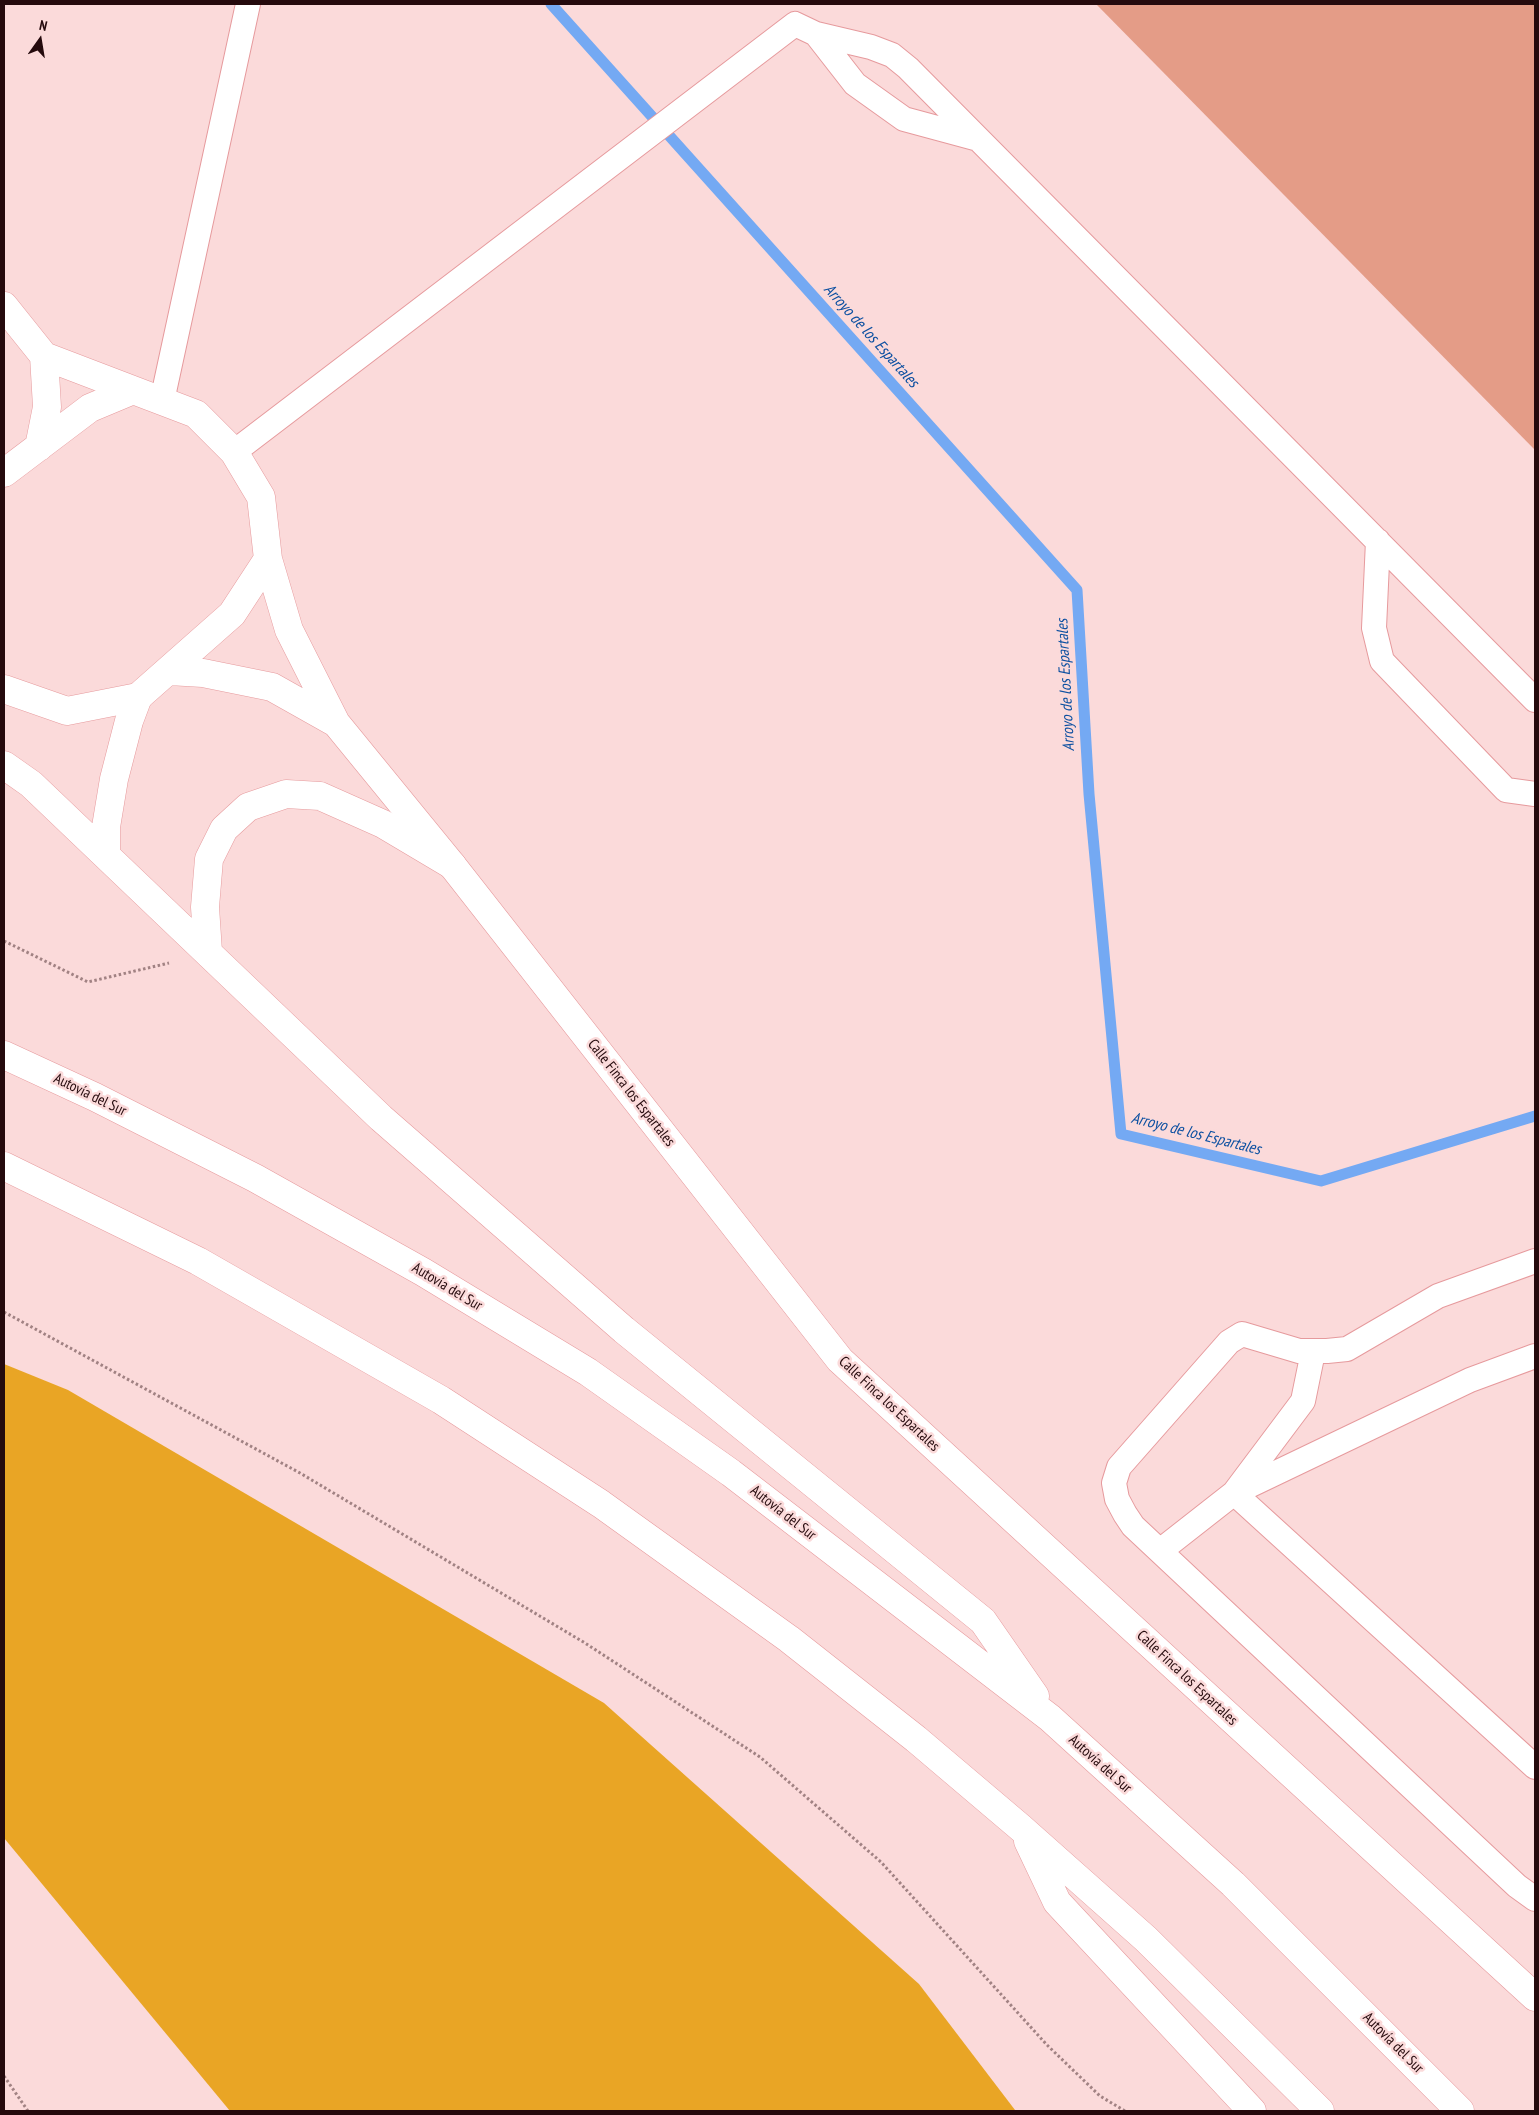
<!DOCTYPE html>
<html>
<head>
<meta charset="utf-8">
<style>
	body { margin:0 }
	#map { position:relative; width:1539px; height:2115px; overflow:hidden; background:#fbdada; font-family:"PT Sans Narrow",sans-serif }
	canvas { display:block }
	.frame { position:absolute; inset:0; border:5px solid #250a0d; pointer-events:none }
	.north { position:absolute; left:15px; top:15px; width:50px; height:50px; -webkit-text-stroke:4px #fbdada; paint-order:stroke; rotate:13deg; font-size:14px; font-weight:700; line-height:20px; text-align:center; color:#250a0d }
	.north::after { content:''; display:block; margin:auto; width:18px; height:22px; background:#250a0d; clip-path:polygon(50% 0,100% 100%,50% 72%,0 100%) }
</style>
</head>
<body>
<div id="map">
<canvas width="1539" height="2115"></canvas>
<div class="frame"></div>
<div class="north">N</div>
</div>
<script>
const g = document.querySelector('canvas').getContext('2d');
g.lineJoin = 'round';
function paint(path, color) { g.fillStyle = color; g.fill(path, 'evenodd'); }
const toPath = rows => new Path2D(rows.map(r => 'M' + r).join(''));
function trace(path, color, width, dash) { g.strokeStyle = color; g.lineWidth = width; g.lineCap = dash ? 'butt' : 'round'; g.setLineDash(dash || []); g.stroke(path); }
function label(font, color, halo, rows, align = 'center') {
  g.font = font + ' "PT Sans Narrow",sans-serif'; g.lineWidth = 5; g.setLineDash([]); g.textBaseline = 'middle'; g.strokeStyle = halo; g.fillStyle = color; for (const [text, x, y, turn = 0] of rows) {
    g.save(); g.translate(x, y); g.rotate((+turn || 0) * Math.PI / 180); g.textAlign = isNaN(turn) ? turn : align; if (halo) g.strokeText(text, 0, 0); g.fillText(text, 0, 0); g.restore();
  }
}
paint(toPath([
	[4,1364,68,1390,604,1703,919,1984,1015,2110,230,2111,4,1838]
]), '#e9a525');
trace(toPath([
	[551,4,1077,590,1089,794,1121,1134,1321,1181,1535,1116]
]), '#74a9f3', 11);
paint(toPath([
	[1096,4,1535,4,1535,450]
]), '#e49c87');
const lane = toPath([
	[816,34,855,84,904,119,978,139],
	[162,401,248,4],
	[234,452,795,24,816,34,871,47,892,55,908,68,1535,700],
	[1378,541,1374,628,1382,661,1506,790,1535,794],
	[1535,1261,1438,1296,1347,1349,1327,1351,1299,1351,1242,1334,1229,1342,1119,1467,1114,1483,1117,1499,1125,1514,1133,1526,1517,1886,1535,1899],
	[1535,1356,1470,1380,1234,1493,1535,1767],
	[1160,1551,1234,1493,1303,1401,1313,1352]
]);
const street = toPath([
	[4,306,44,356],
	[44,356,133,390],
	[39,447,47,407,44,356],
	[4,473,90,408,133,390,196,414,234,452,261,497,268,559,232,614,138,697,67,711,4,689],
	[268,559,289,630,336,723,452,865,840,1360,1535,1997],
	[169,671,203,673,272,687,336,723]
]);
const highway = toPath([
	[4,765,31,784,381,1118,624,1330,983,1621,1035,1696],
	[106,855,106,827,114,779,129,721,138,697],
	[208,952,205,907,209,859,224,829,248,807,286,794,320,796,383,824,452,865],
	[4,1055,95,1097,255,1178,423,1272,588,1372,731,1473,1050,1718,1233,1884,1460,2111],
	[4,1166,198,1261,441,1400,601,1504,789,1639,916,1739,1021,1828,1146,1939,1320,2111],
	[1028,1841,1057,1902,1252,2111]
]);
trace(lane, '#e69a9d', 26);
trace(street, '#e69a9d', 29);
trace(highway, '#e69a9d', 29);
trace(toPath([
	[4,941,88,982,169,963],
	[4,1312,300,1473,585,1643,760,1757,881,1862,1047,2045,1100,2096,1125,2111],
	[4,2076,28,2111]
]), '#a18283', 3, [2.5, 2.5]);
trace(lane, '#fff', 24);
trace(street, '#fff', 28);
trace(highway, '#fff', 28);
label('15px', '#250a0d', '#fbdada', [
	["Calle Finca los Espartales",631,1093,52],
	["Autovía del Sur",90,1095,26],
	["Autovía del Sur",447,1287,31],
	["Calle Finca los Espartales",889,1404,43],
	["Autovía del Sur",783,1513,38],
	["Calle Finca los Espartales",1187,1678,43],
	["Autovía del Sur",1100,1764,42],
	["Autovía del Sur",1393,2043,45]
]);
label('italic 16px', '#0d50a1', '#fbdada', [
	["Arroyo de los Espartales",871,336,48],
	["Arroyo de los Espartales",1066,685,-93],
	["Arroyo de los Espartales",1196,1134,14]
]);
</script>
</body>
</html>
